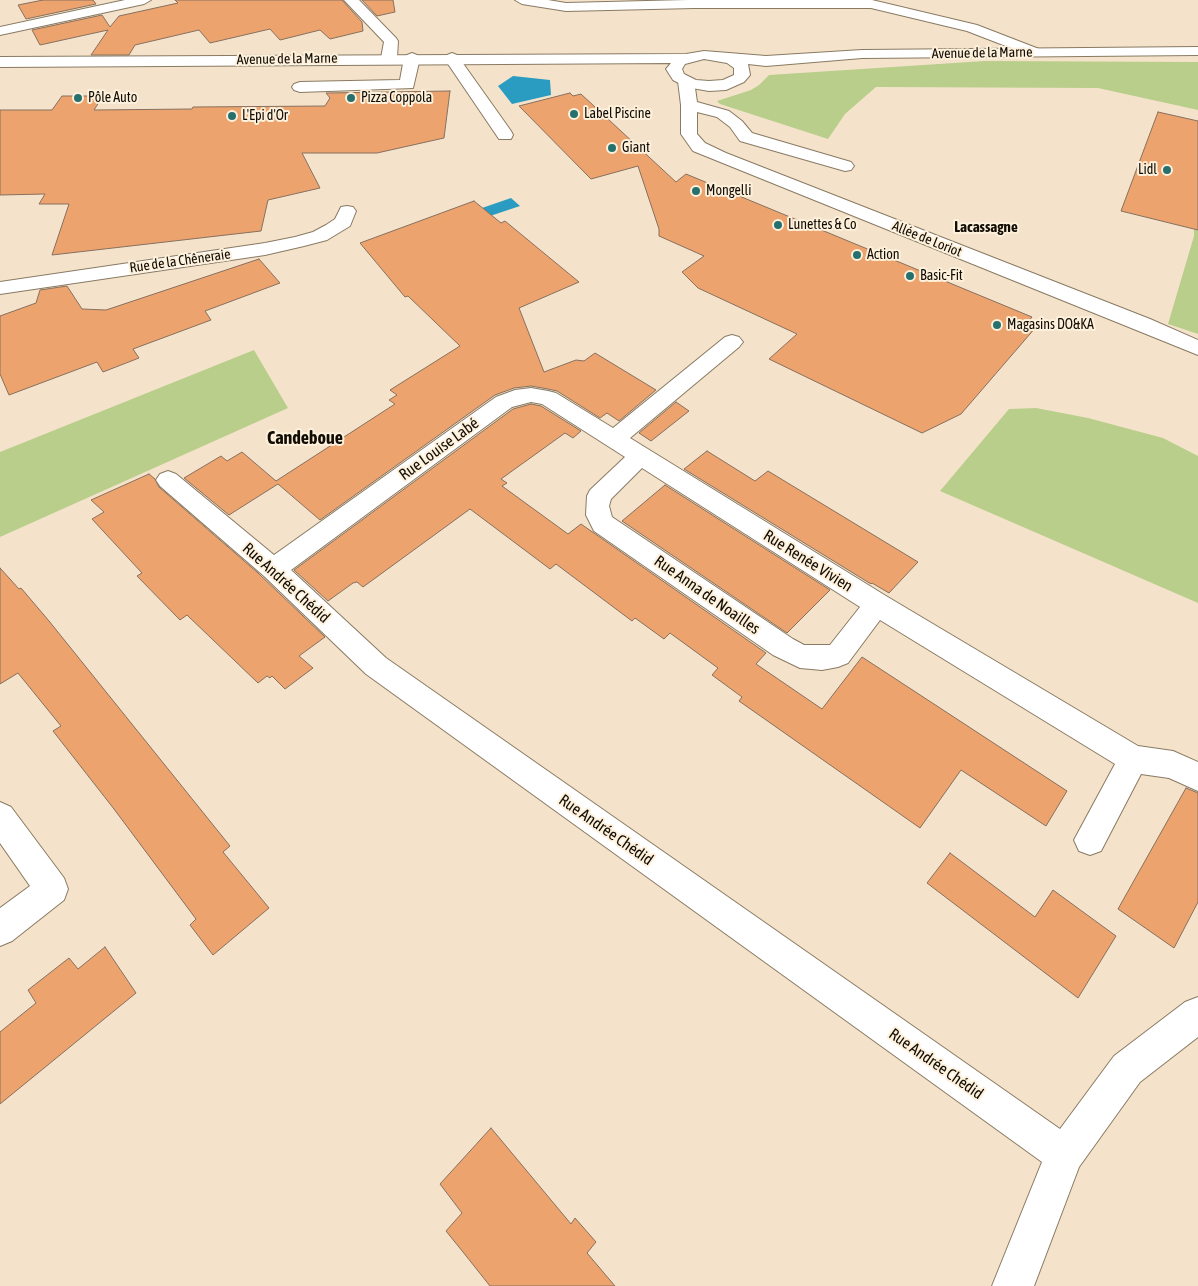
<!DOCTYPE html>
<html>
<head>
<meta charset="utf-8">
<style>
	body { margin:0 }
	canvas { display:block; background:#f4e3ca }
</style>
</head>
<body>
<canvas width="1198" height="1286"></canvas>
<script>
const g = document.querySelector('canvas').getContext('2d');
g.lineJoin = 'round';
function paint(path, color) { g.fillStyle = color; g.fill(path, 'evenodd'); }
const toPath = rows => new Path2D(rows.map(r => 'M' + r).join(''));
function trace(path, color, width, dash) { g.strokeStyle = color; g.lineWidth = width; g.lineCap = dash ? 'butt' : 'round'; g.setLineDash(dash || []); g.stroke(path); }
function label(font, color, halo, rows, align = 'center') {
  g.font = font + ' "Asap Condensed",sans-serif'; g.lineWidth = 4; g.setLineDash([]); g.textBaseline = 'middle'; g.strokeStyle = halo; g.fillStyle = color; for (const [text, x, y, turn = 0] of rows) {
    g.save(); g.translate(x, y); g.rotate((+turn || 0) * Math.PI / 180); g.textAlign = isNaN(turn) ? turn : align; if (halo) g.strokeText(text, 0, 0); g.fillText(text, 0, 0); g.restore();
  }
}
paint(toPath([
	[985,61,1198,62,1198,110,1098,88,876,87,845,114,828,139,720,104,717,101,751,90,759,85,769,75],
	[1194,229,1198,230,1198,334,1168,324,1194,236],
	[254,350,288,408,0,537,0,452],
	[1036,408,1088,418,1163,438,1198,456,1198,603,940,491,1009,409]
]), '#b9ce8b');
paint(toPath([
	[513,76,550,80,551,95,512,104,498,86],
	[511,198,520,206,490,216,482,208]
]), '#2a9cc1');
const building = toPath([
	[43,0,93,0,96,4,26,19,18,5,43,0],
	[175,0,342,0,362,22,363,31,330,39,320,30,280,40,270,29,210,43,199,30,135,45,129,55,91,55,108,30,40,45,32,30,102,15,110,27,119,16,178,3,175,0],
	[362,0,393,0,395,12,377,16,362,0],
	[450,91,444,138,377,153,302,153,320,188,268,200,261,231,52,255,69,204,39,204,45,194,0,195,0,110,52,110,62,96,103,96,94,110,192,109,193,107,325,106,330,98,326,93,450,91],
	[570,93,573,96,581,94,676,182,686,174,1032,317,1027,323,1036,327,961,414,922,433,769,359,797,334,698,288,682,272,704,256,659,236,659,229,638,166,591,179,519,106,570,93],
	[1158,112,1198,121,1198,230,1121,211,1158,112],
	[474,201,501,223,505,221,579,282,519,308,544,372,576,360,584,361,595,353,656,390,619,421,607,413,600,418,557,391,548,389,531,386,514,388,495,395,320,520,278,484,229,515,184,478,221,456,227,461,242,452,276,481,395,404,389,400,397,395,390,390,460,346,408,296,405,297,360,243,474,201],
	[259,259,280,283,205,311,211,320,133,349,139,358,103,372,97,362,9,395,0,374,0,316,36,303,40,290,67,286,82,309,106,310,259,259],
	[676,402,689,411,651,441,639,433,676,402],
	[531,404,541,406,581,431,573,438,565,433,501,479,507,483,502,486,568,534,581,524,766,653,756,664,822,709,862,657,1067,791,1046,826,961,770,920,828,739,701,742,697,712,675,718,668,670,633,664,639,635,618,632,621,556,564,550,569,470,509,363,587,357,582,353,583,328,601,294,570,513,409,531,404],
	[707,451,755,481,768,471,918,562,889,593,872,583,871,584,684,469,707,451],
	[149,474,155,479,159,487,258,573,325,637,299,656,313,668,285,689,272,676,270,678,267,676,258,683,187,615,180,620,137,576,142,573,92,519,104,512,91,500,149,474],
	[665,485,830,590,787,633,622,521,665,485],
	[0,568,19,589,21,588,49,621,230,846,223,852,269,908,213,955,190,925,196,919,114,809,53,731,61,726,18,673,0,684,0,568],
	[1186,788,1198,793,1198,902,1174,948,1118,909,1186,788],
	[950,853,1035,917,1053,890,1116,936,1078,998,927,883,950,853],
	[105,947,136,993,0,1104,0,1032,36,1003,28,990,69,958,78,969,105,947],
	[491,1128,571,1224,575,1218,596,1242,587,1253,615,1286,490,1286,463,1252,446,1231,462,1213,440,1184,491,1128]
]);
paint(building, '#eca36d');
trace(building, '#87705f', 1);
const minor = toPath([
	[125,0,151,0,144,4,0,35,0,27,125,0],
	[344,0,359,0,396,38,398,41,397,58,394,61,384,61,381,58,384,42,344,0],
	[515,0,548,0,566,3,687,0,872,0,977,25,1039,49,1041,52,1039,55,1034,56,1029,55,967,31,871,8,694,8,566,11,522,4,515,0],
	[412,53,417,55,420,58,413,88,300,92,294,90,292,87,294,84,300,82,400,80,404,58,407,55,412,53],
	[452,53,457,55,511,131,513,135,511,139,499,139,444,58,447,55,452,53],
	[686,76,691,78,694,81,697,102,729,111,742,121,752,133,851,162,854,166,851,170,845,171,740,141,730,127,717,117,697,112,697,134,705,143,726,153,1150,319,1198,340,1198,355,693,151,681,134,681,105,678,81,681,78,686,76],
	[347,206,353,207,356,211,350,226,327,240,304,246,265,255,0,294,0,282,265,243,295,237,313,232,326,225,335,219,341,207,347,206],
	[732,335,739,337,743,342,739,347,630,438,886,596,1138,746,1173,751,1198,762,1198,791,1169,778,1141,774,1101,851,1090,855,1079,851,1074,840,1115,764,880,620,848,663,838,667,822,670,800,668,773,655,594,531,586,515,587,496,590,490,625,457,542,404,531,402,512,407,291,570,386,658,1060,1129,1114,1056,1185,1002,1198,997,1198,1037,1140,1082,1079,1167,1034,1286,992,1286,1042,1162,366,674,264,576,160,486,156,480,160,474,168,471,176,474,274,555,496,397,515,390,531,388,548,391,556,393,613,428,725,337,732,335],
	[642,468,860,607,830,645,804,645,793,639,612,517,609,506,611,499,642,468],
	[0,802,11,807,64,878,68,889,64,900,12,941,0,946,0,908,30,886,0,843,0,802]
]);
const major = toPath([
	[1198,47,1198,55,862,58,766,66,748,64,750,75,744,82,726,90,709,91,686,87,673,80,666,69,671,63,0,67,0,57,686,54,704,51,766,56,862,50,1198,47],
	[704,59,727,63,734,68,734,75,723,80,709,81,696,80,684,74,682,69,685,64,704,59]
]);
trace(minor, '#897a63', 2);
trace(major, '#897a63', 2);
paint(minor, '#fff');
paint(major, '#fff');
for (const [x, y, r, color] of [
	[78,98,5,"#26706e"],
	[351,98,5,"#26706e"],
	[574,114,5,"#26706e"],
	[232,116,5,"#26706e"],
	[612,148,5,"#26706e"],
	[1167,170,5,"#26706e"],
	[696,191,5,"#26706e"],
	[778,225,5,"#26706e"],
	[857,255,5,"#26706e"],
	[910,276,5,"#26706e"],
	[997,325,5,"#26706e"]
]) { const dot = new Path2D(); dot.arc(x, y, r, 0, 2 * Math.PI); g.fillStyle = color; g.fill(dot); trace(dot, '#fef1dc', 2); }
label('14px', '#110c04', '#fef1dc', [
	["Avenue de la Marne",982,53,-1],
	["Avenue de la Marne",287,59,-1],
	["Allée de Loriot",927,239,22],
	["Rue de la Chêneraie",180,261,-8]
]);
label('14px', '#110c04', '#fef1dc', [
	["Pôle Auto",88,98],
	["Pizza Coppola",361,98],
	["Label Piscine",584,114],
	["L'Epi d'Or",242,116],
	["Giant",622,148],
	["Lidl",1157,170,"right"],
	["Mongelli",706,191],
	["Lunettes & Co",788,225],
	["Action",867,255],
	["Basic-Fit",920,276],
	["Magasins DO&KA",1007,325]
], 'left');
label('bold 15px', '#110c04', '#fef1dc', [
	["Lacassagne",986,227]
]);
label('16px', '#110c04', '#fef1dc', [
	["Rue Louise Labé",439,449,-36],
	["Rue Renée Vivien",808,561,32],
	["Rue Andrée Chédid",286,583,42],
	["Rue Anna de Noailles",707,595,35],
	["Rue Andrée Chédid",606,830,35],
	["Rue Andrée Chédid",936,1064,35]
]);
label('bold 18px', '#110c04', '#fef1dc', [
	["Candeboue",305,438]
]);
</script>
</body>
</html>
